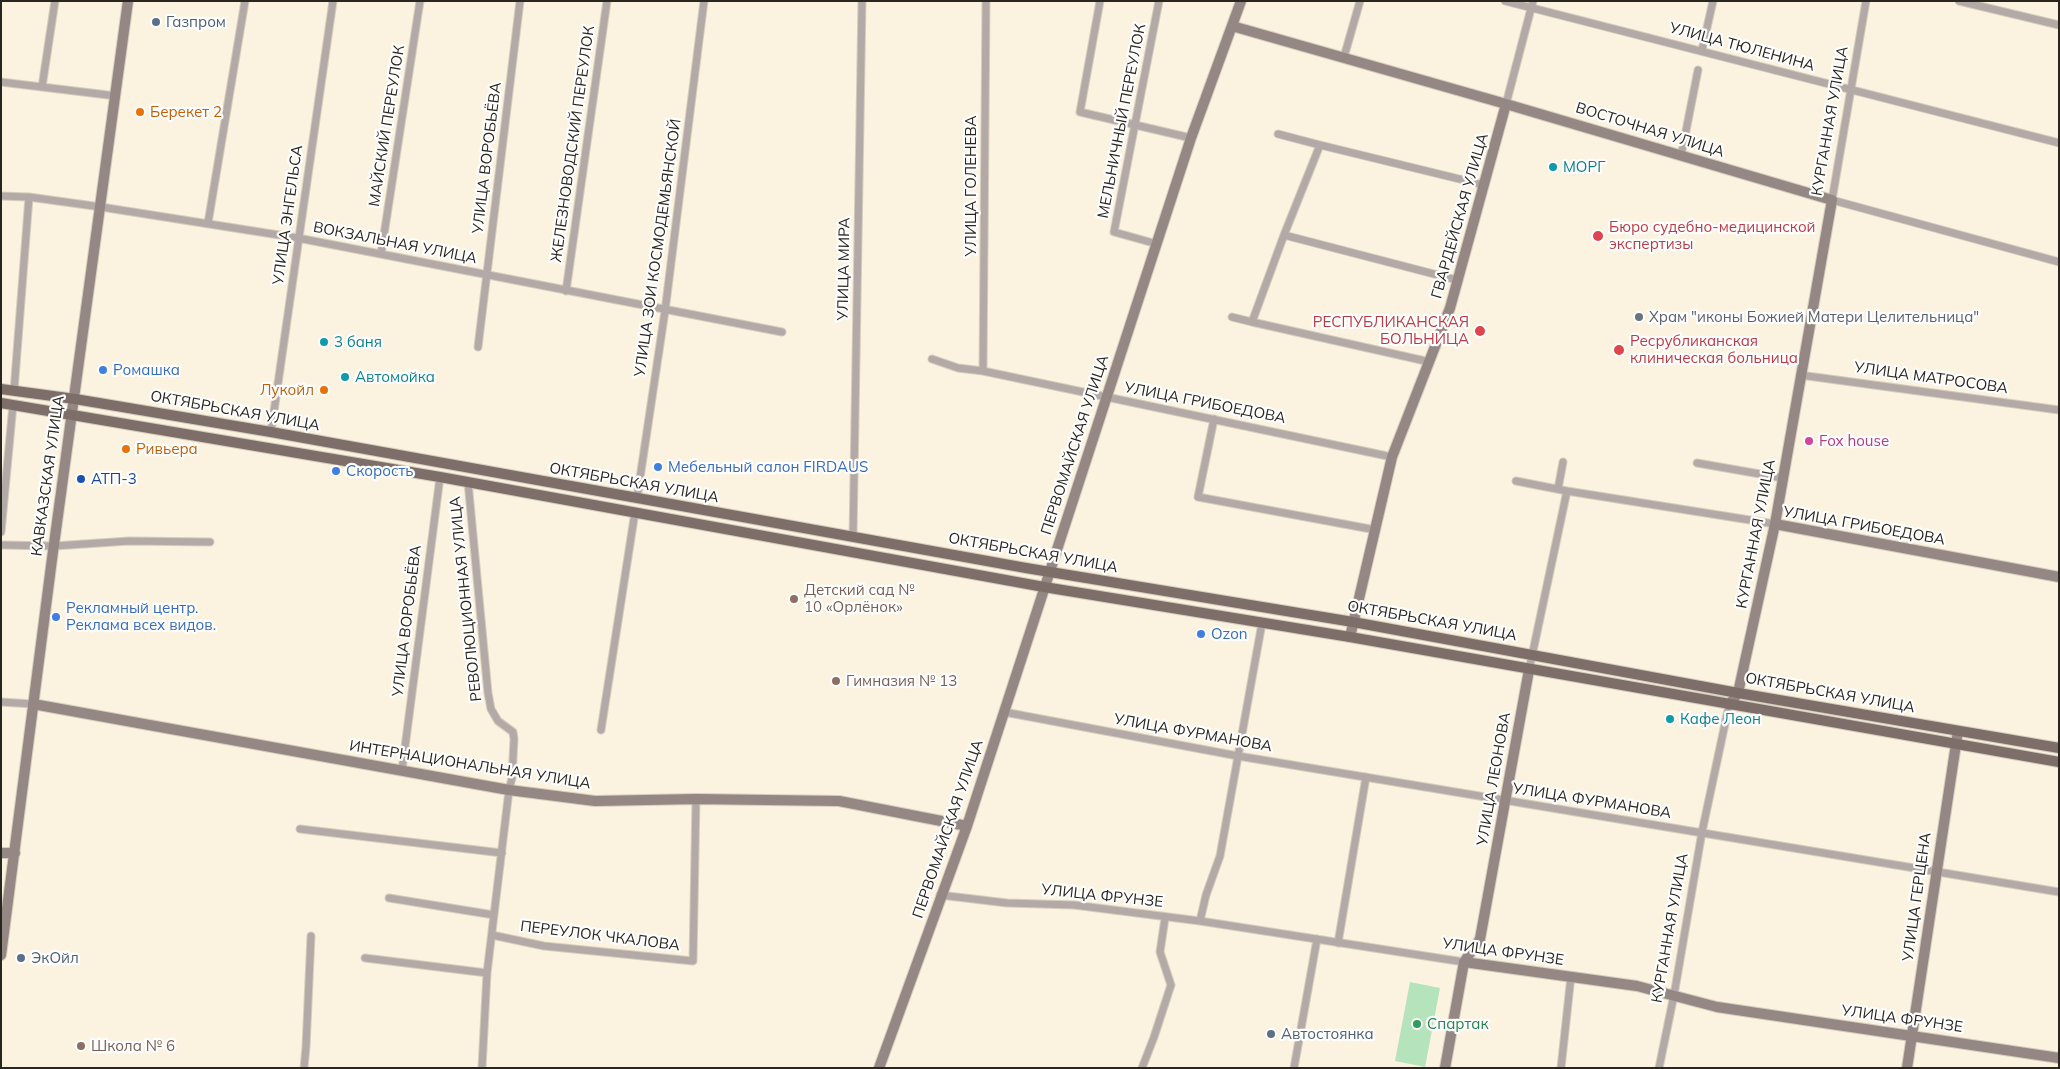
<!DOCTYPE html>
<html>
<head>
<meta charset="utf-8">
<style>
	body { margin:0 }
	#map { position:relative; width:2060px; height:1069px; overflow:hidden; background:#fbf2e0; font-family:Mulish,sans-serif }
	canvas { display:block }
	.frame { position:absolute; inset:0; border:2px solid #29261f; pointer-events:none }
</style>
</head>
<body>
<div id="map">
<canvas width="2060" height="1069"></canvas>
<div class="frame"></div>
</div>
<script>
const g = document.querySelector('canvas').getContext('2d');
g.lineJoin = 'round';
function paint(path, color) { g.fillStyle = color; g.fill(path, 'evenodd'); }
const toPath = rows => new Path2D(rows.map(r => 'M' + r).join(''));
function trace(path, color, width, dash) { g.strokeStyle = color; g.lineWidth = width; g.lineCap = dash ? 'butt' : 'round'; g.setLineDash(dash || []); g.stroke(path); }
function label(font, color, halo, rows, align = 'center') {
  g.font = font + ' Mulish,sans-serif'; g.lineWidth = 4.5; g.setLineDash([]); g.textBaseline = 'middle'; g.strokeStyle = halo; g.fillStyle = color; for (const [text, x, y, turn = 0] of rows) {
    g.save(); g.translate(x, y); g.rotate((+turn || 0) * Math.PI / 180); g.textAlign = isNaN(turn) ? turn : align; if (halo) g.strokeText(text, 0, 0); g.fillText(text, 0, 0); g.restore();
  }
}
paint(toPath([
	[1410,982,1440,988,1425,1067,1395,1061]
]), '#b5e3bb');
const street = toPath([
	[1100,1,1080,112,1191,138],
	[1505,1,2059,143],
	[1866,1,1832,200,2059,262],
	[1959,1,2059,25],
	[1702,50,1713,1],
	[1344,57,1360,1],
	[1,82,116,96],
	[42,87,55,1],
	[1506,104,1533,1],
	[1278,134,1320,145],
	[1681,156,1698,70],
	[1,196,29,197,101,207,298,238,782,332],
	[208,223,245,1],
	[1284,235,1457,280],
	[1157,244,1114,232,1159,1],
	[381,254,420,1],
	[566,291,607,1],
	[1232,317,1252,322],
	[478,347,520,1],
	[932,359,958,368,983,371,1392,457],
	[1430,362,1252,322,1284,235,1320,145,1484,185],
	[983,371,986,1],
	[1800,375,2059,410],
	[14,391,29,197],
	[1214,419,1198,497,1376,530],
	[271,432,333,1],
	[1697,463,1783,478],
	[1516,481,1567,491,1775,524],
	[468,482,488,693,491,709,498,721,513,732,514,739,512,778,509,790,487,973,482,1068],
	[1558,489,1563,462],
	[637,498,665,311,704,1],
	[1,532,13,405],
	[853,537,862,1],
	[1,545,54,546,129,541,210,542],
	[1529,670,1567,491],
	[1,702,33,704],
	[1004,712,1238,756,2059,892],
	[601,730,635,512],
	[402,770,440,477],
	[300,829,502,853],
	[940,895,1007,903,1074,905,1200,921,1464,962],
	[389,898,494,915],
	[1200,921,1206,895,1220,856,1262,623],
	[492,935,544,946,693,961,696,799],
	[1338,943,1366,777],
	[365,958,487,973],
	[304,1068,306,1047,311,936],
	[1142,1068,1154,1037,1171,985,1160,952,1165,918],
	[1294,1068,1317,939],
	[1561,1068,1571,976],
	[1659,1068,1674,995,1702,832,1729,705]
]);
const secondary = toPath([
	[1232,26,1506,104,1832,200,1775,524,1738,693,1729,705],
	[1775,524,2059,577],
	[1350,637,1392,457,1450,308,1506,104],
	[33,704,509,790,595,801,696,799,839,801,967,826],
	[1,853,15,853],
	[1,955,52,559,128,1],
	[1464,962,1637,986,1717,1007,2059,1058],
	[879,1068,967,826,1191,138,1241,1],
	[1445,1068,1464,962,1480,939,1529,670],
	[1907,1068,1958,731]
]);
const primary = toPath([
	[1,389,75,399,271,432,1026,568,1353,622,1738,693,2059,748],
	[1,403,440,477,1044,587,1350,637,2059,762]
]);
trace(street, '#d5cdbd', 9);
trace(secondary, '#d5cdbd', 12);
trace(primary, '#d5cdbd', 12);
trace(street, '#b3aaa8', 7);
trace(secondary, '#948784', 10);
trace(primary, '#7e6e6a', 10);
for (const [x, y, r, color] of [
	[156,22,5,"#5c6f8a"],
	[140,112,5,"#e8710a"],
	[1553,167,5,"#0f9aa8"],
	[1598,236,6,"#e0444e"],
	[1639,317,5,"#6b7280"],
	[1480,331,6,"#e0444e"],
	[324,342,5,"#0f9aa8"],
	[1619,350,6,"#e0444e"],
	[103,370,5,"#3f7fe0"],
	[345,377,5,"#0f9aa8"],
	[324,390,5,"#e8710a"],
	[1809,441,5,"#d1479c"],
	[126,449,5,"#e8710a"],
	[658,467,5,"#3f7fe0"],
	[336,471,5,"#3f7fe0"],
	[81,479,5,"#1a4fb4"],
	[794,599,5,"#8d6e63"],
	[56,617,5,"#3f7fe0"],
	[1201,634,5,"#3f7fe0"],
	[836,681,5,"#8d6e63"],
	[1670,719,5,"#0f9aa8"],
	[21,958,5,"#5c6f8a"],
	[1417,1024,5,"#2e9e5b"],
	[1271,1034,5,"#5c6f8a"],
	[81,1046,5,"#8d6e63"]
]) { const dot = new Path2D(); dot.arc(x, y, r, 0, 2 * Math.PI); g.fillStyle = color; g.fill(dot); trace(dot, '#fff', 2); }
label('15px', '#4e5e75', '#fff', [
	["Газпром",166,22],
	["ЭкОйл",31,958],
	["Автостоянка",1281,1034]
], 'left');
label('15px', '#29261f', '#fff', [
	["УЛИЦА ТЮЛЕНИНА",1742,47,15],
	["МЕЛЬНИЧНЫЙ ПЕРЕУЛОК",1122,121,-79],
	["КУРГАННАЯ УЛИЦА",1830,121,-80],
	["МАЙСКИЙ ПЕРЕУЛОК",387,126,-81],
	["ВОСТОЧНАЯ УЛИЦА",1650,130,17],
	["ЖЕЛЕЗНОВОДСКИЙ ПЕРЕУЛОК",573,144,-82],
	["УЛИЦА ВОРОБЬЁВА",487,158,-83],
	["УЛИЦА ГОЛЕНЕВА",971,186,-90],
	["УЛИЦА ЭНГЕЛЬСА",288,215,-82],
	["ГВАРДЕЙСКАЯ УЛИЦА",1460,216,-74],
	["ВОКЗАЛЬНАЯ УЛИЦА",395,243,11],
	["УЛИЦА ЗОИ КОСМОДЕМЬЯНСКОЙ",658,248,-82],
	["УЛИЦА МИРА",844,269,-89],
	["УЛИЦА МАТРОСОВА",1931,378,8],
	["УЛИЦА ГРИБОЕДОВА",1205,403,11],
	["ОКТЯБРЬСКАЯ УЛИЦА",235,411,10],
	["ПЕРВОМАЙСКАЯ УЛИЦА",1075,445,-72],
	["КАВКАЗСКАЯ УЛИЦА",48,476,-82],
	["ОКТЯБРЬСКАЯ УЛИЦА",634,483,10],
	["УЛИЦА ГРИБОЕДОВА",1864,526,10],
	["КУРГАННАЯ УЛИЦА",1756,534,-79],
	["ОКТЯБРЬСКАЯ УЛИЦА",1033,553,10],
	["РЕВОЛЮЦИОННАЯ УЛИЦА",466,599,-96],
	["УЛИЦА ВОРОБЬЁВА",407,621,-83],
	["ОКТЯБРЬСКАЯ УЛИЦА",1432,621,10],
	["ОКТЯБРЬСКАЯ УЛИЦА",1830,693,10],
	["УЛИЦА ФУРМАНОВА",1193,733,10],
	["ИНТЕРНАЦИОНАЛЬНАЯ УЛИЦА",470,765,9],
	["УЛИЦА ЛЕОНОВА",1494,779,-80],
	["УЛИЦА ФУРМАНОВА",1592,801,9],
	["ПЕРВОМАЙСКАЯ УЛИЦА",948,829,-71],
	["УЛИЦА ФРУНЗЕ",1102,896,6],
	["УЛИЦА ГЕРЦЕНА",1917,897,-82],
	["КУРГАННАЯ УЛИЦА",1670,928,-80],
	["ПЕРЕУЛОК ЧКАЛОВА",600,936,7],
	["УЛИЦА ФРУНЗЕ",1503,952,8],
	["УЛИЦА ФРУНЗЕ",1902,1019,8]
]);
label('15px', '#c56008', '#fff', [
	["Берекет 2",150,112],
	["Лукойл",314,390,"right"],
	["Ривьера",136,449]
], 'left');
label('15px', '#0d838f', '#fff', [
	["МОРГ",1563,167],
	["3 баня",334,342],
	["Автомойка",355,377],
	["Кафе Леон",1680,719]
], 'left');
label('15px', '#be3a42', '#fff', [
	["Бюро судебно-медицинской",1609,227],
	["экспертизы",1609,244],
	["РЕСПУБЛИКАНСКАЯ",1469,322,"right"],
	["БОЛЬНИЦА",1469,339,"right"],
	["Ресрубликанская",1630,341],
	["клиническая больница",1630,358]
], 'left');
label('15px', '#5b616d', '#fff', [
	["Храм \"иконы Божией Матери Целительница\"",1649,317]
], 'left');
label('15px', '#366cbe', '#fff', [
	["Ромашка",113,370],
	["Мебельный салон FIRDAUS",668,467],
	["Скорость",346,471],
	["Рекламный центр.",66,608],
	["Реклама всех видов.",66,625],
	["Ozon",1211,634]
], 'left');
label('15px', '#b23c85', '#fff', [
	["Fox house",1819,441]
], 'left');
label('15px', '#164399', '#fff', [
	["АТП-3",91,479]
], 'left');
label('15px', '#785e54', '#fff', [
	["Детский сад №",804,590],
	["10 «Орлёнок»",804,607],
	["Гимназия № 13",846,681],
	["Школа № 6",91,1046]
], 'left');
label('15px', '#27864d', '#fff', [
	["Спартак",1427,1024]
], 'left');
</script>
</body>
</html>
